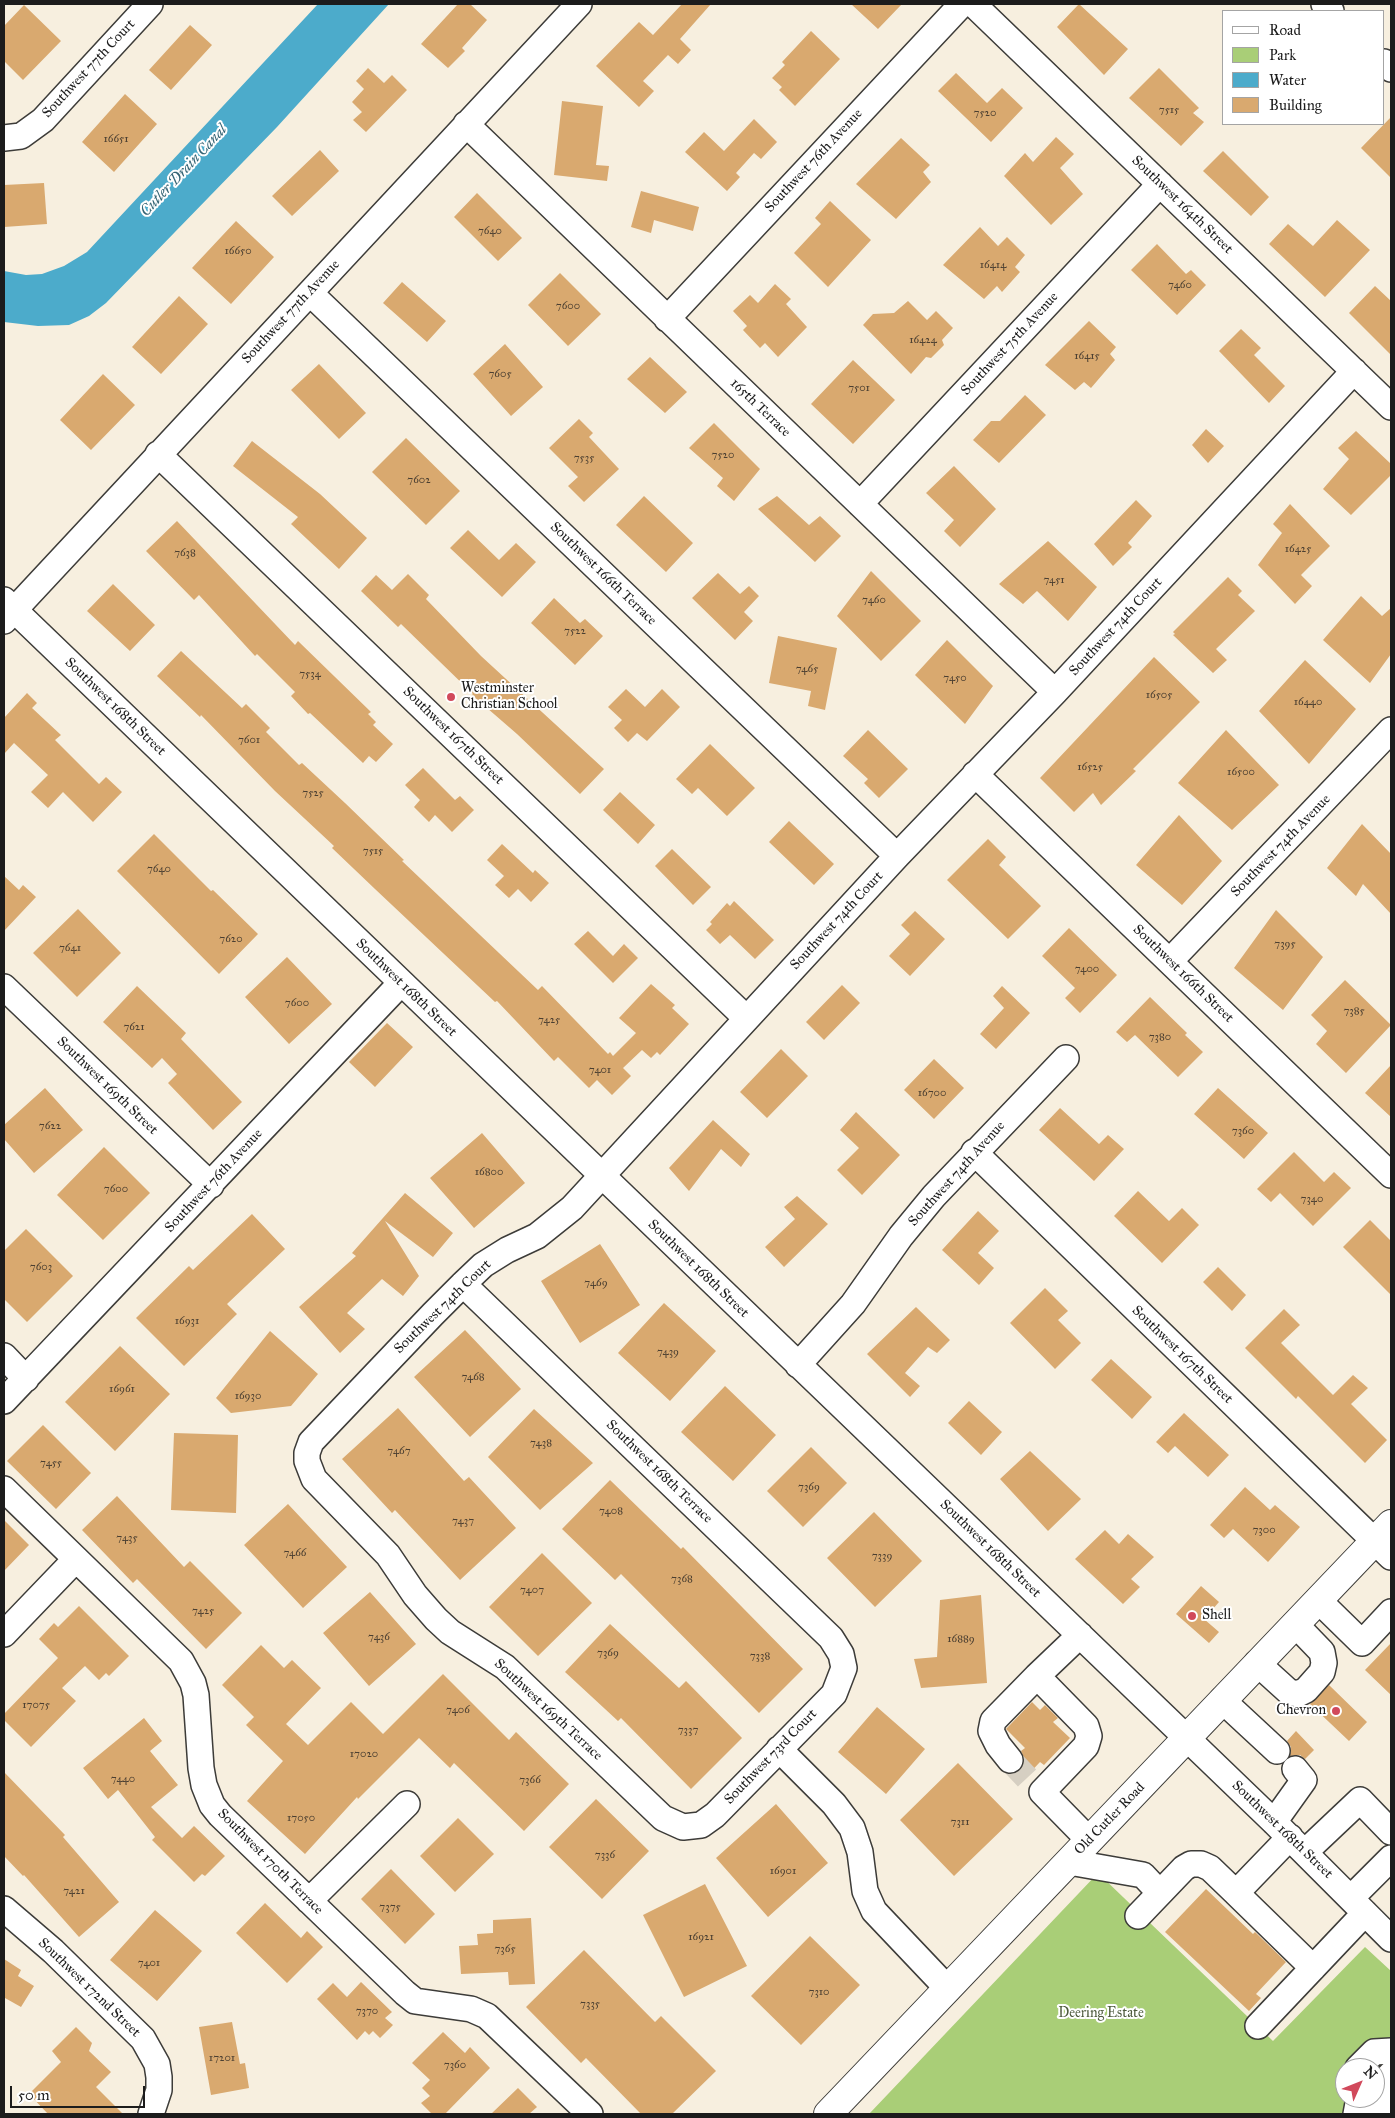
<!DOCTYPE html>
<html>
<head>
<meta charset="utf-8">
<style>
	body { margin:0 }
	#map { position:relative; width:1395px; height:2118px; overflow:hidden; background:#f7efdf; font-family:"IM FELL Great Primer",serif }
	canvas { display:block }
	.frame { position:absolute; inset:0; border:5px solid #1c1c1c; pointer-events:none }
	.legend { position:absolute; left:1222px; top:10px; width:162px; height:115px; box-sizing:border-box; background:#fff; border:1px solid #a4a4a4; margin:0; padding:6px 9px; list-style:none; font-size:15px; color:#1c1c1c }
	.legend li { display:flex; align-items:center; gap:10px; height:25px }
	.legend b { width:25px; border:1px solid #a4a4a4 }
	.north { position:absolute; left:1335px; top:2058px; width:50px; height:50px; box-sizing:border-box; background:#fff; border:1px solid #a4a4a4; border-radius:50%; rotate:46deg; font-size:14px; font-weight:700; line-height:20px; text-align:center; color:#1c1c1c }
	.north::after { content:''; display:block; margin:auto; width:18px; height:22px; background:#d1495b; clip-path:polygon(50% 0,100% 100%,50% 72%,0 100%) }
	.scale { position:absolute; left:10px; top:2086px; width:135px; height:22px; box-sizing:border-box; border:2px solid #1c1c1c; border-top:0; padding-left:6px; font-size:15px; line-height:18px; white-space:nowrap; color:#1c1c1c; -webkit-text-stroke:4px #fff; paint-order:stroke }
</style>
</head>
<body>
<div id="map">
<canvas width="1395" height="2118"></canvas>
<div class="frame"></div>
<ul class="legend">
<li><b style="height:6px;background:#fff"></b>Road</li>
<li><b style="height:14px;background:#a9ce77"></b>Park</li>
<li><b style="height:14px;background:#4cabcb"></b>Water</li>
<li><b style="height:14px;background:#d9a96f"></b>Building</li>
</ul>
<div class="north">N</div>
<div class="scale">50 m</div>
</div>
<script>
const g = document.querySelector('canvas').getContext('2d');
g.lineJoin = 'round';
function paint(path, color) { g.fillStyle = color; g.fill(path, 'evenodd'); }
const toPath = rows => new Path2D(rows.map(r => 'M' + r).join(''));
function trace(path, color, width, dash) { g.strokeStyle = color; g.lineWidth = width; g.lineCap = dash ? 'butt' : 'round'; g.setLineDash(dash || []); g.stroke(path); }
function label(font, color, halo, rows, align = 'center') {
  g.font = font + ' "IM FELL Great Primer",serif'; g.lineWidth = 4; g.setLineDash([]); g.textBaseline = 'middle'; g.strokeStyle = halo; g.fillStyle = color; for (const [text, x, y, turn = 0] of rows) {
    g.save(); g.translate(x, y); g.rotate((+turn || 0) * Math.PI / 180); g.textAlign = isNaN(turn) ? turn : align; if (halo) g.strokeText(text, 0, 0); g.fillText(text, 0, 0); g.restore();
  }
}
paint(toPath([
	[1098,1873,1273,2041,1365,1947,1391,1971,1391,2114,869,2114],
	[1345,2068,1375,2068,1375,2098,1345,2098]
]), '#a9ce77');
paint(toPath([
	[318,4,389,4,277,127,106,303,89,316,69,325,38,326,4,322,4,271,26,275,42,274,64,266,87,252]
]), '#4cabcb');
paint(toPath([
	[458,4,470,4,487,20,462,48,465,51,448,68,421,44],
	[682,4,711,4,680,39,691,50,678,64,668,55,643,81,654,91,639,107,596,66,639,22,653,35],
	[851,4,902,4,878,29],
	[1079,4,1128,49,1104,75,1057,27],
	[24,5,61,41,23,80,4,61,4,26],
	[190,25,212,45,171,90,149,70],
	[811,31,840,59,795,106,779,90,782,87,772,78,785,65,782,62],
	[368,68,384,83,392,75,407,90,366,132,353,120,362,112,352,102,364,89,356,81],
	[1159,68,1199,108,1193,113,1204,122,1181,146,1129,98],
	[956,73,987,103,1002,88,1023,108,991,142,938,91],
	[125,94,157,124,114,172,82,142],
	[562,101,603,106,596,165,609,166,607,181,554,175],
	[1391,117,1391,178,1361,148],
	[754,119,777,142,761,159,754,153,736,173,740,177,727,191,685,152,704,132,724,151],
	[1056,137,1074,154,1060,168,1083,194,1051,225,1004,176,1025,153,1033,162],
	[901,138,930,165,923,172,931,182,896,219,856,184],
	[320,150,339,171,292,216,272,196],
	[1223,151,1269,197,1251,216,1203,171],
	[44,183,47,224,4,227,4,185],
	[641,191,699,207,693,231,654,220,651,233,631,227],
	[477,193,522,238,498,261,454,217],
	[830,201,871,240,828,287,794,253,821,224,815,218],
	[1337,220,1370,250,1325,297,1269,244,1288,224,1313,246],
	[236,221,274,257,231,304,192,268],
	[980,227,998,246,1007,237,1025,255,1015,267,1020,272,1002,292,997,286,984,299,943,265],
	[1157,244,1186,274,1191,270,1206,285,1177,315,1131,270],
	[560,273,601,314,568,346,528,305],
	[402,282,446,321,427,342,383,303],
	[775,284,791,299,786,304,807,327,778,357,765,343,760,348,743,330,747,326,733,311,750,295,758,303],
	[1375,286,1391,301,1391,355,1349,313],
	[179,296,208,324,161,374,132,347],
	[908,301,927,320,936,311,953,328,942,340,944,345,931,358,926,357,911,374,863,325,873,314,894,313],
	[1089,321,1116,347,1110,354,1115,360,1091,388,1084,382,1075,390,1045,365],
	[1241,329,1261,348,1254,355,1285,386,1269,403,1219,351],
	[505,344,543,387,511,416,473,374],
	[650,357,687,392,665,413,627,379],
	[853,360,895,400,853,444,811,404],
	[319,364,366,413,339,439,291,390],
	[103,374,135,405,91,450,60,420],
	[1025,395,1046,415,999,463,973,440,991,421,1000,421],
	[579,419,593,433,589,437,619,469,584,502,568,486,578,477,549,448],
	[714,423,760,469,734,501,717,486,723,478,689,448],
	[1206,429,1224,446,1208,463,1192,445],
	[1356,431,1391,464,1391,475,1351,515,1323,489,1349,459,1338,448],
	[406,438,460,491,426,525,372,472],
	[252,441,320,494,367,538,339,569,291,524,298,517,233,466],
	[954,466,996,509,960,547,944,531,954,520,926,493],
	[644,496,693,543,666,572,616,525],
	[777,496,809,525,820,516,841,536,815,562,758,509],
	[1136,500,1152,516,1128,543,1132,547,1113,566,1094,544],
	[1290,504,1330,546,1301,575,1312,586,1295,604,1258,565,1282,533,1273,524],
	[177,521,295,645,298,641,371,712,368,714,376,722,373,725,393,744,376,762,369,756,363,763,310,713,308,714,291,696,295,692,257,654,255,656,199,595,194,600,146,551],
	[468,530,499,560,516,543,536,562,502,597,450,548],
	[1048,541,1097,587,1068,621,1037,591,1023,604,999,584],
	[871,571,921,621,881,661,837,616],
	[718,573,740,594,749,586,759,596,744,612,753,621,735,640,692,598],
	[408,574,429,595,426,599,481,656,604,769,580,794,517,734,472,695,473,694,401,624,398,627,361,591,376,575,392,590],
	[1228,577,1242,591,1238,595,1255,611,1216,649,1227,660,1213,673,1173,635,1175,634,1173,632],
	[113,584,155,625,130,651,87,611],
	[1361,596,1382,616,1391,608,1391,654,1370,683,1323,640],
	[554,598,580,623,585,619,603,636,575,665,531,623],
	[778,636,837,648,825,710,808,706,811,691,769,683],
	[947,640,993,686,965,724,915,675],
	[181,651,242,708,246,704,270,728,266,732,299,765,302,763,345,803,404,860,402,861,538,990,542,986,608,1054,610,1052,613,1056,636,1033,619,1018,651,984,675,1005,672,1008,689,1024,660,1055,657,1052,651,1058,642,1050,623,1068,631,1076,612,1095,597,1080,589,1088,558,1057,554,1061,497,1001,495,1002,375,889,332,848,334,846,275,791,201,715,200,717,157,676],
	[1154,657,1200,702,1133,769,1136,771,1101,805,1093,793,1074,812,1040,778],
	[1305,660,1356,709,1309,764,1259,711],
	[626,689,645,707,662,689,680,707,647,741,637,733,628,742,614,728,622,720,608,707],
	[27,693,37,703,32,708,61,735,55,740,99,784,106,777,122,792,93,822,63,792,48,808,31,792,48,775,14,743,4,754,4,718],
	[868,730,908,769,879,798,864,783,868,779,843,756],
	[1226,730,1279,785,1232,830,1178,783],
	[710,744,755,788,727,816,698,788,692,794,676,779],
	[423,768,455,800,460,796,474,810,452,832,435,815,429,822,414,807,420,800,405,785],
	[620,792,655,825,638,844,603,810],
	[1179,815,1222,861,1182,905,1136,865],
	[789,821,834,864,814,885,769,842],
	[1362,824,1391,854,1391,914,1363,884,1356,896,1327,868],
	[154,834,211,891,213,890,258,934,219,974,117,871],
	[988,839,1006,857,999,865,1041,906,1008,939,947,880],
	[502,844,533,873,535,870,549,883,531,902,518,889,509,898,495,885,504,876,487,860],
	[672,849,711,887,693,905,655,866],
	[4,876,19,890,23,885,36,897,4,931],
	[734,901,774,940,755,959,730,935,720,944,706,930,712,924,710,922,727,903,730,906],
	[78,909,121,953,77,997,33,953],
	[1276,910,1323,957,1283,1010,1234,968],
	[915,911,945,939,910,976,889,956,910,934,901,925],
	[1069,928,1117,975,1080,1013,1065,998,1075,988,1042,956],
	[588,931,613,956,624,944,638,958,613,983,574,944],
	[287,957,332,1004,289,1044,245,997],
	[1345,980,1391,1025,1346,1073,1316,1044,1327,1031,1311,1015],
	[842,985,860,1003,824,1040,806,1022],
	[137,986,186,1033,181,1039,242,1102,213,1130,168,1083,177,1074,162,1058,152,1068,103,1022],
	[1002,986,1030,1013,996,1049,980,1034,1004,1008,993,996],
	[1150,997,1187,1033,1185,1035,1203,1052,1178,1077,1135,1035,1127,1042,1116,1032],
	[387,1023,413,1047,375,1087,349,1062],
	[781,1049,808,1076,767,1118,740,1092],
	[934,1059,964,1088,934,1119,904,1090],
	[1391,1065,1391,1117,1365,1093],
	[45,1088,83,1130,34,1173,4,1139,4,1125],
	[1218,1088,1268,1133,1244,1159,1194,1114],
	[1060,1108,1099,1144,1108,1135,1124,1149,1094,1181,1039,1130],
	[856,1112,900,1155,862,1195,837,1170,859,1148,840,1130],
	[713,1120,750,1154,741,1167,721,1149,689,1191,669,1168],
	[482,1133,525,1183,474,1228,430,1178],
	[104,1147,150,1193,103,1240,57,1195],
	[1294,1152,1324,1182,1334,1172,1351,1188,1313,1226,1280,1193,1271,1202,1257,1189],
	[1138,1191,1169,1221,1182,1208,1199,1225,1162,1263,1114,1216],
	[405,1193,453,1233,433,1257,385,1221,419,1276,403,1296,382,1279,347,1313,365,1329,340,1353,299,1307,356,1256,352,1253],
	[797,1196,828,1224,784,1267,765,1247,795,1219,784,1207],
	[978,1211,999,1231,978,1253,994,1268,979,1285,942,1250],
	[252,1214,285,1249,227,1304,237,1314,184,1366,136,1318,189,1266,193,1270],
	[1370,1220,1391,1241,1391,1295,1343,1247],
	[26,1229,73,1276,27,1322,4,1299,4,1251],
	[600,1244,640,1305,580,1343,541,1281],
	[1218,1267,1246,1295,1232,1311,1203,1282],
	[1045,1288,1068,1311,1058,1320,1081,1343,1055,1369,1010,1323],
	[664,1303,716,1351,670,1401,618,1353],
	[916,1307,950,1340,937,1353,928,1347,905,1373,920,1386,910,1397,867,1354],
	[1284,1309,1300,1325,1281,1343,1333,1395,1353,1375,1368,1388,1351,1404,1387,1440,1365,1463,1298,1396,1296,1399,1245,1348],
	[465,1330,521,1389,470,1437,414,1377],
	[270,1331,318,1374,291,1406,231,1413,216,1398],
	[120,1346,170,1394,115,1451,65,1402],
	[1111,1359,1152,1397,1132,1419,1091,1380],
	[725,1386,776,1435,733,1481,681,1432],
	[969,1401,1002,1432,981,1455,948,1423],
	[398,1408,464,1481,469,1477,516,1528,460,1580,395,1510,392,1513,342,1459],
	[534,1409,593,1463,540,1510,488,1457],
	[1184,1413,1229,1455,1208,1477,1175,1446,1168,1453,1156,1442],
	[43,1425,91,1473,56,1509,7,1461],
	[174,1433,238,1435,236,1513,171,1510],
	[811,1447,847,1483,803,1527,767,1491],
	[1030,1451,1081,1499,1048,1531,1000,1479],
	[610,1480,681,1549,683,1547,803,1669,759,1713,621,1574,615,1580,562,1529],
	[1245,1487,1270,1510,1275,1505,1300,1527,1268,1562,1233,1529,1224,1538,1210,1525],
	[117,1496,184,1567,190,1561,242,1613,206,1649,137,1579,133,1583,82,1530],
	[288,1504,347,1567,303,1608,244,1545],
	[874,1512,922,1561,875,1607,827,1558],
	[4,1520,29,1545,4,1571],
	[1105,1530,1119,1544,1128,1534,1154,1557,1131,1579,1140,1587,1123,1604,1075,1559],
	[542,1553,592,1603,538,1656,489,1607],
	[1201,1586,1219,1602,1204,1619,1219,1632,1209,1643,1176,1614],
	[370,1592,416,1644,369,1686,323,1633],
	[981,1595,987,1683,921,1688,914,1659,937,1657,940,1600],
	[79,1606,129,1656,109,1676,106,1673,99,1680,85,1666,62,1688,76,1701,31,1747,4,1720,4,1714,58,1658,39,1639,54,1623,58,1627],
	[610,1624,679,1688,686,1681,742,1738,691,1789,621,1718,618,1721,565,1672],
	[1391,1643,1391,1695,1365,1670],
	[261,1645,284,1668,292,1660,321,1688,286,1724,308,1745,351,1702,383,1734,443,1674,509,1740,516,1732,569,1784,524,1831,454,1763,450,1768,419,1738,358,1799,357,1797,305,1854,247,1801,283,1761,246,1725,254,1717,222,1685],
	[1329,1685,1367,1722,1349,1741,1310,1704],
	[1032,1702,1040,1710,1045,1705,1058,1718,1053,1722,1070,1738,1044,1765,1040,1762,1025,1778,1019,1771,1024,1765,1024,1758,1021,1751,1025,1748,1006,1729],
	[877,1707,925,1749,886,1794,838,1752],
	[144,1718,162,1741,150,1751,178,1785,151,1807,182,1838,194,1826,225,1856,205,1876,202,1874,194,1882,152,1840,155,1837,118,1790,108,1799,83,1768],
	[1296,1731,1314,1750,1305,1759,1300,1755,1290,1756,1291,1747,1287,1741],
	[958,1763,1013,1819,954,1876,900,1820],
	[4,1772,65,1835,63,1837,119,1902,79,1937,24,1875,23,1876,4,1856],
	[596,1799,649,1851,602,1899,549,1847],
	[776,1804,828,1863,768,1917,716,1858],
	[458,1818,494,1854,455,1892,420,1856],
	[391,1869,435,1914,405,1944,361,1899],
	[705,1884,747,1966,684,1997,643,1915],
	[1206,1889,1253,1934,1255,1932,1286,1962,1256,1994,1261,1998,1249,2011,1165,1932],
	[265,1903,301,1938,307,1931,323,1947,287,1983,236,1933],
	[155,1910,202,1951,157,2001,110,1960],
	[531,1918,535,1984,509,1985,508,1972,461,1974,459,1946,478,1945,477,1934,493,1933,493,1920],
	[810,1936,860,1985,801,2045,751,1996],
	[584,1950,655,2022,661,2016,716,2071,672,2114,641,2114,586,2058,581,2063,526,2007],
	[4,1959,21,1970,18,1976,34,1986,21,2007,5,1998,4,2000],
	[361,1982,392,2012,385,2018,393,2025,380,2038,373,2031,369,2035,365,2031,357,2040,317,1999,333,1983,347,1997],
	[232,2022,240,2064,245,2063,249,2088,211,2095,199,2027],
	[76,2027,92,2043,89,2051,111,2072,96,2087,123,2114,48,2114,29,2094,61,2062,52,2051],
	[443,2032,465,2053,470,2047,490,2068,445,2114,432,2114,421,2103,430,2096,422,2088,430,2080,412,2063],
	[518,2088,537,2107,529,2114,491,2114]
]), '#d9a96f');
trace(toPath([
	[1010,1760,1027,1778]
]), '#d6cfc2', 25, [25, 12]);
const minor = toPath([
	[973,4,1391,407],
	[1324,4,1331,11],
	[1384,62,1391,69],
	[466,124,1055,692],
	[4,138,21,136,43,120,150,4],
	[310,293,897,856],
	[667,319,962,4],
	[158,454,746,1018],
	[860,504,1160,184],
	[4,600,1274,1822,1391,1939],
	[4,621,579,4],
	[975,774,1391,1175],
	[1170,961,1391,730],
	[4,987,211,1185],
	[974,1152,1391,1557],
	[463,1284,831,1638,841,1654,844,1668,834,1694,715,1815,701,1825,683,1827,663,1818,505,1667,450,1632,436,1619,415,1595,388,1555,314,1479,307,1461,307,1453,311,1442,433,1314,463,1284,483,1265,507,1250,537,1236,572,1208,897,856,1055,692,1354,371],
	[4,1356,26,1379],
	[798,1365,853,1304,901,1236,934,1196,1066,1058],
	[4,1401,401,983],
	[4,1489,181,1661,193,1683,196,1695,201,1768,204,1785,212,1805,220,1815,405,1993,415,2001,471,2009,487,2016,590,2114],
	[1318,1600,1362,1643,1391,1612],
	[4,1634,76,1559],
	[1080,1635,1037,1676,1086,1726,1089,1736,1086,1746,1042,1792,1089,1840],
	[1257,1663,1289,1692,1298,1694,1306,1690,1322,1672,1324,1663,1322,1652,1295,1624],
	[1222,1700,1277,1751],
	[779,1749,834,1804,852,1828,860,1852,865,1891,874,1911,948,1989],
	[1010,1760,998,1745,991,1731,993,1721,1037,1676],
	[1274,1822,1304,1780,1295,1769],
	[1290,1837,1236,1893,1313,1968],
	[1305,1852,1360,1800,1391,1832],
	[1069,1862,1143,1875,1160,1893],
	[1351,1898,1391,1858],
	[309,1901,407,1804],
	[4,1909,53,1951,143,2039,157,2064,159,2077,159,2090,151,2114],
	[1138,1916,1184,1868,1191,1864,1201,1864,1210,1868,1236,1893],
	[1258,2026,1365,1913],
	[1358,2068,1374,2052,1391,2051],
	[1375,2091,1391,2074],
	[1356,2114,1359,2098],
	[1374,2114,1391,2100]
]);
const major = toPath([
	[828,2114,1391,1524]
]);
trace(minor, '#3d3c39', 28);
trace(major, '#3d3c39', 30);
trace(minor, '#fff', 25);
trace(major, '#fff', 28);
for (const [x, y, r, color] of [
	[451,697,5,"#d1495b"],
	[1192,1616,5,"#d1495b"],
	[1336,1711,5,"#d1495b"]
]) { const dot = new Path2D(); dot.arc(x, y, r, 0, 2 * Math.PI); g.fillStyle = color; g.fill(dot); trace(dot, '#fff', 2); }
label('11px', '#4b3f31', null, [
	["7515",1169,110],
	["7520",985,113],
	["16651",116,139],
	["7640",490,231],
	["16650",238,251],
	["16414",993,265],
	["7460",1180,285],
	["7600",568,306],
	["16424",923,340],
	["16415",1087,356],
	["7605",500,374],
	["7501",859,388],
	["7520",723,455],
	["7535",584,458],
	["7602",419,480],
	["16425",1298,549],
	["7638",185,553],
	["7451",1054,580],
	["7460",874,600],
	["7522",575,631],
	["7465",807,669],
	["7534",310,674],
	["7450",955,678],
	["16505",1159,695],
	["16440",1308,702],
	["7601",249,740],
	["16525",1090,767],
	["16500",1241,772],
	["7525",313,793],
	["7515",373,851],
	["7640",159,869],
	["7620",231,939],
	["7395",1285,944],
	["7641",70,948],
	["7400",1087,969],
	["7600",297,1003],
	["7385",1354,1011],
	["7425",549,1020],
	["7621",134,1027],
	["7380",1160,1037],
	["7401",600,1070],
	["16700",932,1093],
	["7622",50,1126],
	["7360",1243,1131],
	["16800",489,1172],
	["7600",116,1189],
	["7340",1312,1199],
	["7603",41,1267],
	["7469",596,1283],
	["16931",187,1321],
	["7439",668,1352],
	["7468",473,1377],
	["16961",122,1389],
	["16930",248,1396],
	["7438",541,1443],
	["7467",399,1451],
	["7455",51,1463],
	["7369",809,1487],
	["7408",611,1511],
	["7437",463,1521],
	["7300",1264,1530],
	["7435",127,1538],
	["7466",295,1553],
	["7339",882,1556],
	["7368",682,1579],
	["7407",532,1590],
	["7425",203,1611],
	["7436",379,1637],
	["16889",961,1639],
	["7369",608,1653],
	["7338",760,1656],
	["17075",36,1705],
	["7406",458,1710],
	["7337",688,1730],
	["17020",364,1754],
	["7440",123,1779],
	["7366",530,1780],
	["17050",301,1818],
	["7311",960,1822],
	["7336",605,1855],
	["16901",783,1871],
	["7421",74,1891],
	["7375",390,1907],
	["16921",701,1937],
	["7365",505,1949],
	["7401",149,1963],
	["7310",819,1992],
	["7335",590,2004],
	["7370",367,2011],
	["17201",222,2058],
	["7360",455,2065]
]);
label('14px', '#1c1c1c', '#fff', [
	["Southwest 77th Court",89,69,-47],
	["Southwest 76th Avenue",814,161,-47],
	["Southwest 164th Street",1182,205,44],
	["Southwest 77th Avenue",291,312,-47],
	["Southwest 75th Avenue",1010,344,-47],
	["165th Terrace",760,408,44],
	["Southwest 166th Terrace",603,574,44],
	["Southwest 74th Court",1116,627,-47],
	["Southwest 168th Street",115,707,44],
	["Southwest 167th Street",453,736,44],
	["Southwest 74th Avenue",1281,846,-46],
	["Southwest 74th Court",837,921,-47],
	["Southwest 166th Street",1183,974,44],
	["Southwest 168th Street",406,988,44],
	["Southwest 169th Street",107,1086,44],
	["Southwest 74th Avenue",957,1174,-48],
	["Southwest 76th Avenue",214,1181,-47],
	["Southwest 168th Street",698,1269,44],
	["Southwest 74th Court",443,1307,-44],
	["Southwest 167th Street",1182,1355,44],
	["Southwest 168th Terrace",659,1472,44],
	["Southwest 168th Street",990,1549,44],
	["Southwest 169th Terrace",548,1710,43],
	["Southwest 73rd Court",771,1757,-46],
	["Old Cutler Road",1110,1819,-46],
	["Southwest 168th Street",1282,1830,44],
	["Southwest 170th Terrace",270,1862,45],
	["Southwest 172nd Street",89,1988,44]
]);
label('14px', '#1c1c1c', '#fff', [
	["Westminster",461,689],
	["Christian School",461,705],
	["Shell",1202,1616],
	["Chevron",1326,1711,"right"]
], 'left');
label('14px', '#4d5a3c', '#fff', [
	["Deering Estate",1101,2014]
]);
label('italic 15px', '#346474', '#fff', [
	["Cutler Drain Canal",184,171,-47]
]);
</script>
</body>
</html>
